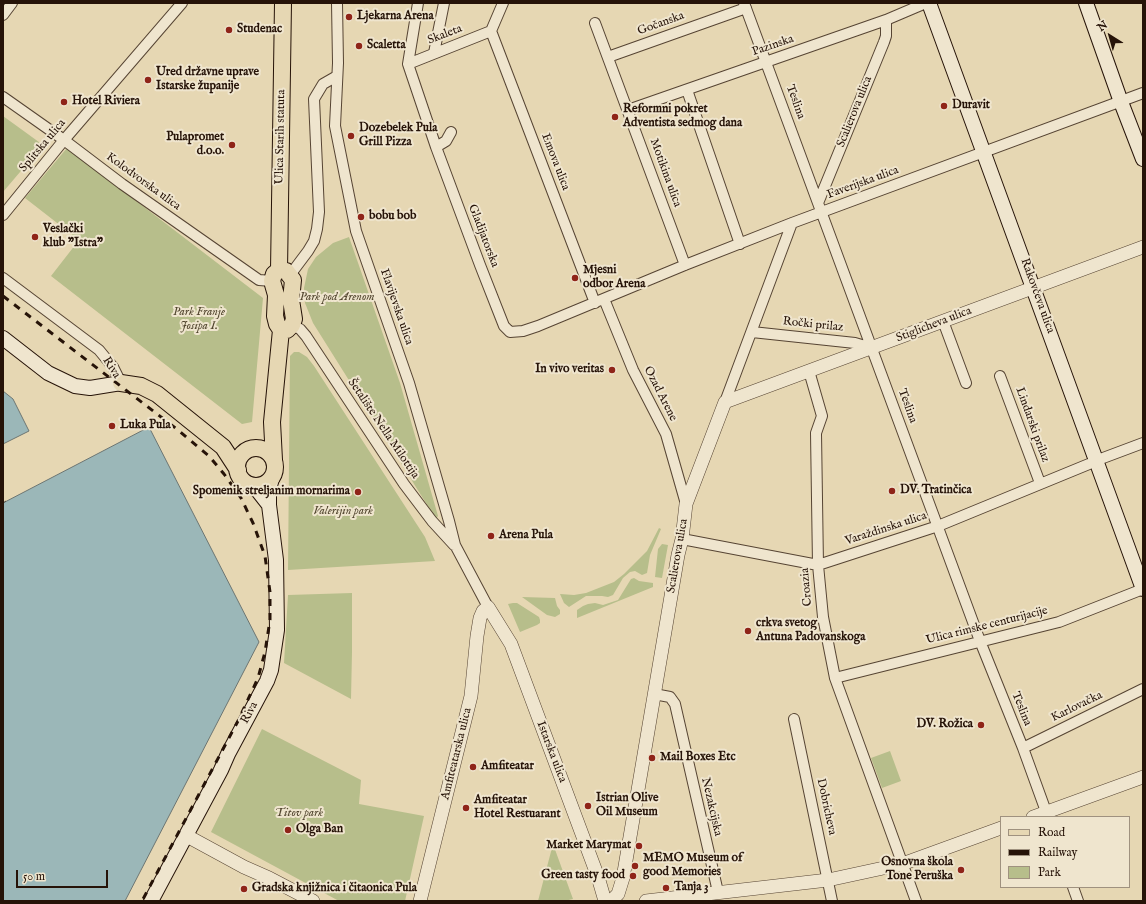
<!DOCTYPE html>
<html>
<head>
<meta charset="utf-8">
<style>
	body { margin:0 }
	#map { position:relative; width:1146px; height:904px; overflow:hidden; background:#e6d7b3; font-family:"IM FELL English",serif }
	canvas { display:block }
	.frame { position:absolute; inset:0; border:4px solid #261308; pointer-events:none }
	.legend { position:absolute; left:1000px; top:816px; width:130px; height:72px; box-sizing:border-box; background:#efe5ce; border:1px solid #9f917f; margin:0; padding:5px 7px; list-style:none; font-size:12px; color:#261308 }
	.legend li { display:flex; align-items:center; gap:8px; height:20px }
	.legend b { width:20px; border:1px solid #9f917f }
	.north { position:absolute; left:1090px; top:16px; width:40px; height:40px; -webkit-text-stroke:3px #efe5ce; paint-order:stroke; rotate:323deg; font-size:11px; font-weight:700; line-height:16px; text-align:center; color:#261308 }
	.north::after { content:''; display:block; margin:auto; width:14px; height:18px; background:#261308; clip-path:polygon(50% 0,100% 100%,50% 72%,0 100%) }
	.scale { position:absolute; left:16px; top:870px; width:92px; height:18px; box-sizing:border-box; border:2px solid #261308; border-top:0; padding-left:5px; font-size:12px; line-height:14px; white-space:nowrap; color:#261308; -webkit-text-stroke:3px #efe5ce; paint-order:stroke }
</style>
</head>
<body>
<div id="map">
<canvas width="1146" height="904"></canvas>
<div class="frame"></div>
<ul class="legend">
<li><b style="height:5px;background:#e6d7b3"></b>Road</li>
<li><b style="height:5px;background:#261308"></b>Railway</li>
<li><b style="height:11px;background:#b7be8b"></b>Park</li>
</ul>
<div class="north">N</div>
<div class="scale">50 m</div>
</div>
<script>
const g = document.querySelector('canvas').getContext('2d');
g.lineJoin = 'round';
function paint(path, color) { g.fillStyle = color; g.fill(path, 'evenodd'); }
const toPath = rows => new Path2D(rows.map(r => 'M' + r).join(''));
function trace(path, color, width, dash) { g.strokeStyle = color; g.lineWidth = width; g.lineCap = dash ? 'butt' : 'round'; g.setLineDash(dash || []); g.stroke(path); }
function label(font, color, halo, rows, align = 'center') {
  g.font = font + ' "IM FELL English",serif'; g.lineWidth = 4; g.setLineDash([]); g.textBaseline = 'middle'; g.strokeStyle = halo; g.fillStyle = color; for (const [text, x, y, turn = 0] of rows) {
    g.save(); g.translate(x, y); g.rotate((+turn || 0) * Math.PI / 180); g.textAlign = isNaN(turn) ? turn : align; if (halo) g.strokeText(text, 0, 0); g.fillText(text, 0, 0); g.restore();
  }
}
paint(toPath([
	[3,116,43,145,3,192],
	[67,148,263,298,252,422,242,424,51,276,79,240,25,198],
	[349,237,400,383,438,516,436,519,313,323,305,303,304,288,308,269,316,257,333,243],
	[294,352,299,352,307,357,314,366,425,537,435,561,288,570,290,356],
	[659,528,661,529,650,555,647,573,642,575,635,571,630,572,623,578,613,595,608,597,602,596,586,596,569,607,564,603,560,594,574,595,586,593,614,582,624,574,647,551],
	[662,544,668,545,662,578,655,577,658,549],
	[634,578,639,581,653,583,653,587,577,618,577,610,583,606,588,604,595,603,603,605,618,600,631,579],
	[352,593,352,652,351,699,284,663,288,595],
	[522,597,555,598,557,606,560,610,560,614,555,617,547,615],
	[513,603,517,603,539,617,540,620,540,623,537,625,520,632,508,604],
	[262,729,361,780,359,804,424,816,405,901,339,901,211,832],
	[890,751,901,781,882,788,871,758],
	[553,844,573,899,564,901,538,901]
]), '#b7be8b');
const water = toPath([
	[3,391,13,399,29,431,3,444,3,391],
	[149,427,259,642,125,901,3,901,3,503,149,427]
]);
paint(water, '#9bb7b8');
trace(water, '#6c7572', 1);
trace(toPath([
	[3,503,6,501]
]), '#4f4c46', 1, [5, 4]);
const minor = toPath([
	[337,3,338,63,335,126,356,231,409,383,449,521,455,545,488,607],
	[418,3,408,64,436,147,480,265,504,326,510,332,523,331,538,326,685,265,792,223,1143,93],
	[744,3,980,641,1023,748,1048,817],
	[3,15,12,3],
	[595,23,685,265],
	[491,31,595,303],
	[491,31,503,3],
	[434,53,444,3],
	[608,57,746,8],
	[408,64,491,31],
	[687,90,740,244],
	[3,97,64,140,122,184,259,280,272,281],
	[628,110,886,20,926,3],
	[436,147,446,141,451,132],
	[818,203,884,42,886,36,886,20],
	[3,215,64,140,182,3],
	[290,275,308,251,314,241,317,229,319,212,314,99,323,84,337,76],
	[3,278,99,350,113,367,121,383],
	[604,299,633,370,666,434,686,504],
	[943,321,966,383],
	[292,325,300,329,306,336,404,484,432,521,454,545],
	[752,332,855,343,872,348],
	[809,371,822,416,816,433,818,565,823,617,835,678,916,901],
	[1000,376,1040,483],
	[725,402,792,223],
	[1103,458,1143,443],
	[682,539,818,565,938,526,1089,464],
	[835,678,1059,622,1143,589],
	[654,694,670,697,675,704,718,892],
	[794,719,832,901],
	[1023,748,1143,689],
	[1073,887,1078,901]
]);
const tertiary = toPath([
	[1033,817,1143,777],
	[187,836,244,867,269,878,313,901],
	[420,901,471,696,477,636,480,618,483,611,488,607,511,644,598,877,605,901],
	[611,901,618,894,623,878,678,555,682,539,686,504,725,402,1143,247],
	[646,901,828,880,902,864,1001,828]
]);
const secondary = toPath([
	[929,3,1143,589],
	[1086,3,1121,102,1143,159],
	[3,338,48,373,75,386,90,388,121,383],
	[249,484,258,491,269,505],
	[151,901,221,770,228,754,267,681,271,670,277,630,276,560,269,505,269,490,272,478]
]);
const primary = toPath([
	[279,270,283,3],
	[121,383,141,386,157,394,223,447,238,470],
	'237 467a19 19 0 1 1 38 0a19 19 0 1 1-38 0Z',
	[274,460,272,422,281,330,277,324,275,316,276,295,272,281,274,274,279,270,286,271,293,280,291,300,294,319,292,325,287,330,281,330]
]);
trace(minor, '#564433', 12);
trace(tertiary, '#564433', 14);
trace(secondary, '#261308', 16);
trace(primary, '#261308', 18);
trace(minor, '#efe5ce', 10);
trace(tertiary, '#efe5ce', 13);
trace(secondary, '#efe5ce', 14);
trace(primary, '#e6d7b3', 16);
trace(toPath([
	[3,296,178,430,209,456,224,474,241,498,253,523,265,556,270,592,270,620,265,652,258,678,238,721,142,901]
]), '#261308', 3, [7, 7]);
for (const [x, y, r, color] of [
	[349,17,4,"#8f2418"],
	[229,30,4,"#8f2418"],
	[359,46,4,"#8f2418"],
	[148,80,4,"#8f2418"],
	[64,102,4,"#8f2418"],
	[944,106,4,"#8f2418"],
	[615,117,4,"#8f2418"],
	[351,136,4,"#8f2418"],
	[232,145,4,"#8f2418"],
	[361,217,4,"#8f2418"],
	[35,237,4,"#8f2418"],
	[575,278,4,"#8f2418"],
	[612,370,4,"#8f2418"],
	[112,426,4,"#8f2418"],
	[892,491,4,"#8f2418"],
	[358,492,4,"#8f2418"],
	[491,536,4,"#8f2418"],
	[748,631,4,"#8f2418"],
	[981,725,4,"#8f2418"],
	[652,758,4,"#8f2418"],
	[473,767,4,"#8f2418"],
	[588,806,4,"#8f2418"],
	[466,808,4,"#8f2418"],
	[288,830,4,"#8f2418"],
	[639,846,4,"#8f2418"],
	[635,866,4,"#8f2418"],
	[961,870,4,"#8f2418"],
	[633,876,4,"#8f2418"],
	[666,888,4,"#8f2418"],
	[244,889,4,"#8f2418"]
]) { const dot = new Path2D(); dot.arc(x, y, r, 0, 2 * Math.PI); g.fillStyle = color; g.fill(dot); trace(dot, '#efe5ce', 1.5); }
label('bold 12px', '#261308', '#efe5ce', [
	["Ljekarna Arena",357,17],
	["Studenac",237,30],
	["Scaletta",367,46],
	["Ured državne uprave",156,73],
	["Istarske županije",156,87],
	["Hotel Riviera",72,102],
	["Duravit",952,106],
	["Reformni pokret",623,110],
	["Adventista sedmog dana",623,124],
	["Dozebelek Pula",359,129],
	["Grill Pizza",359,143],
	["Pulapromet",224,138,"right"],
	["d.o.o.",224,152,"right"],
	["bobu bob",369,217],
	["Veslački",43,230],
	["klub \"Istra\"",43,244],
	["Mjesni",583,271],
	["odbor Arena",583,285],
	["In vivo veritas",604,370,"right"],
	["Luka Pula",120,426],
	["DV. Tratinčica",900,491],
	["Spomenik streljanim mornarima",350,492,"right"],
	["Arena Pula",499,536],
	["crkva svetog",756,624],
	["Antuna Padovanskoga",756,638],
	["DV. Rožica",973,725,"right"],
	["Mail Boxes Etc",660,758],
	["Amfiteatar",481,767],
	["Istrian Olive",596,799],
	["Oil Museum",596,813],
	["Amfiteatar",474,801],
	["Hotel Restuarant",474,815],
	["Olga Ban",296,830],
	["Market Marymat",631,846,"right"],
	["MEMO Museum of",643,859],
	["good Memories",643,873],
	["Osnovna škola",953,863,"right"],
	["Tone Peruška",953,877,"right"],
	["Green tasty food",625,876,"right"],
	["Tanja 3",674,888],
	["Gradska knjižnica i čitaonica Pula",252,889]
], 'left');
label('12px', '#261308', '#efe5ce', [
	["Gočanska",661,24,-20],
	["Skaleta",445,35,-21],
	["Pazinska",773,46,-19],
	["Teslina",795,102,70],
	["Scalierova ulica",855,112,-68],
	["Ulica Starih statuta",281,137,-89],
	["Splitska ulica",43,146,-50],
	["Emova ulica",555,162,69],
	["Motikina ulica",665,173,70],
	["Kolodvorska ulica",143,182,36],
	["Faverijska ulica",863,183,-20],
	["Gladijatorska",483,236,69],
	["Rakovčeva ulica",1037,296,70],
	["Flavijevska ulica",396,307,71],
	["Ročki prilaz",813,325,6],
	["Stiglicheva ulica",934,325,-21],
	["Riva",111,368,57],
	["Ozad Arene",660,394,63],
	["Teslina",907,406,70],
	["Lindarski prilaz",1032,425,70],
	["Šetalište Nella Milottija",383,429,56],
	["Varaždinska ulica",886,529,-18],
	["Scalierova ulica",678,556,-80],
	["Croazia",807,587,-95],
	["Ulica rimske centurijacije",987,626,-14],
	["Karlovačka",1077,707,-26],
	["Teslina",1021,709,68],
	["Riva",250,713,-62],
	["Istarska ulica",551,752,69],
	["Amfiteatarska ulica",457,754,-76],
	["Nezakcijska",711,807,77],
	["Dobricheva",826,807,78]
]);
label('italic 12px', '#52462f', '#efe5ce', [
	["Park pod Arenom",337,298],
	["Park Franje",199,313],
	["Josipa I.",199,327],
	["Valerijin park",343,512],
	["Titov park",299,814]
]);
</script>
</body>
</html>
